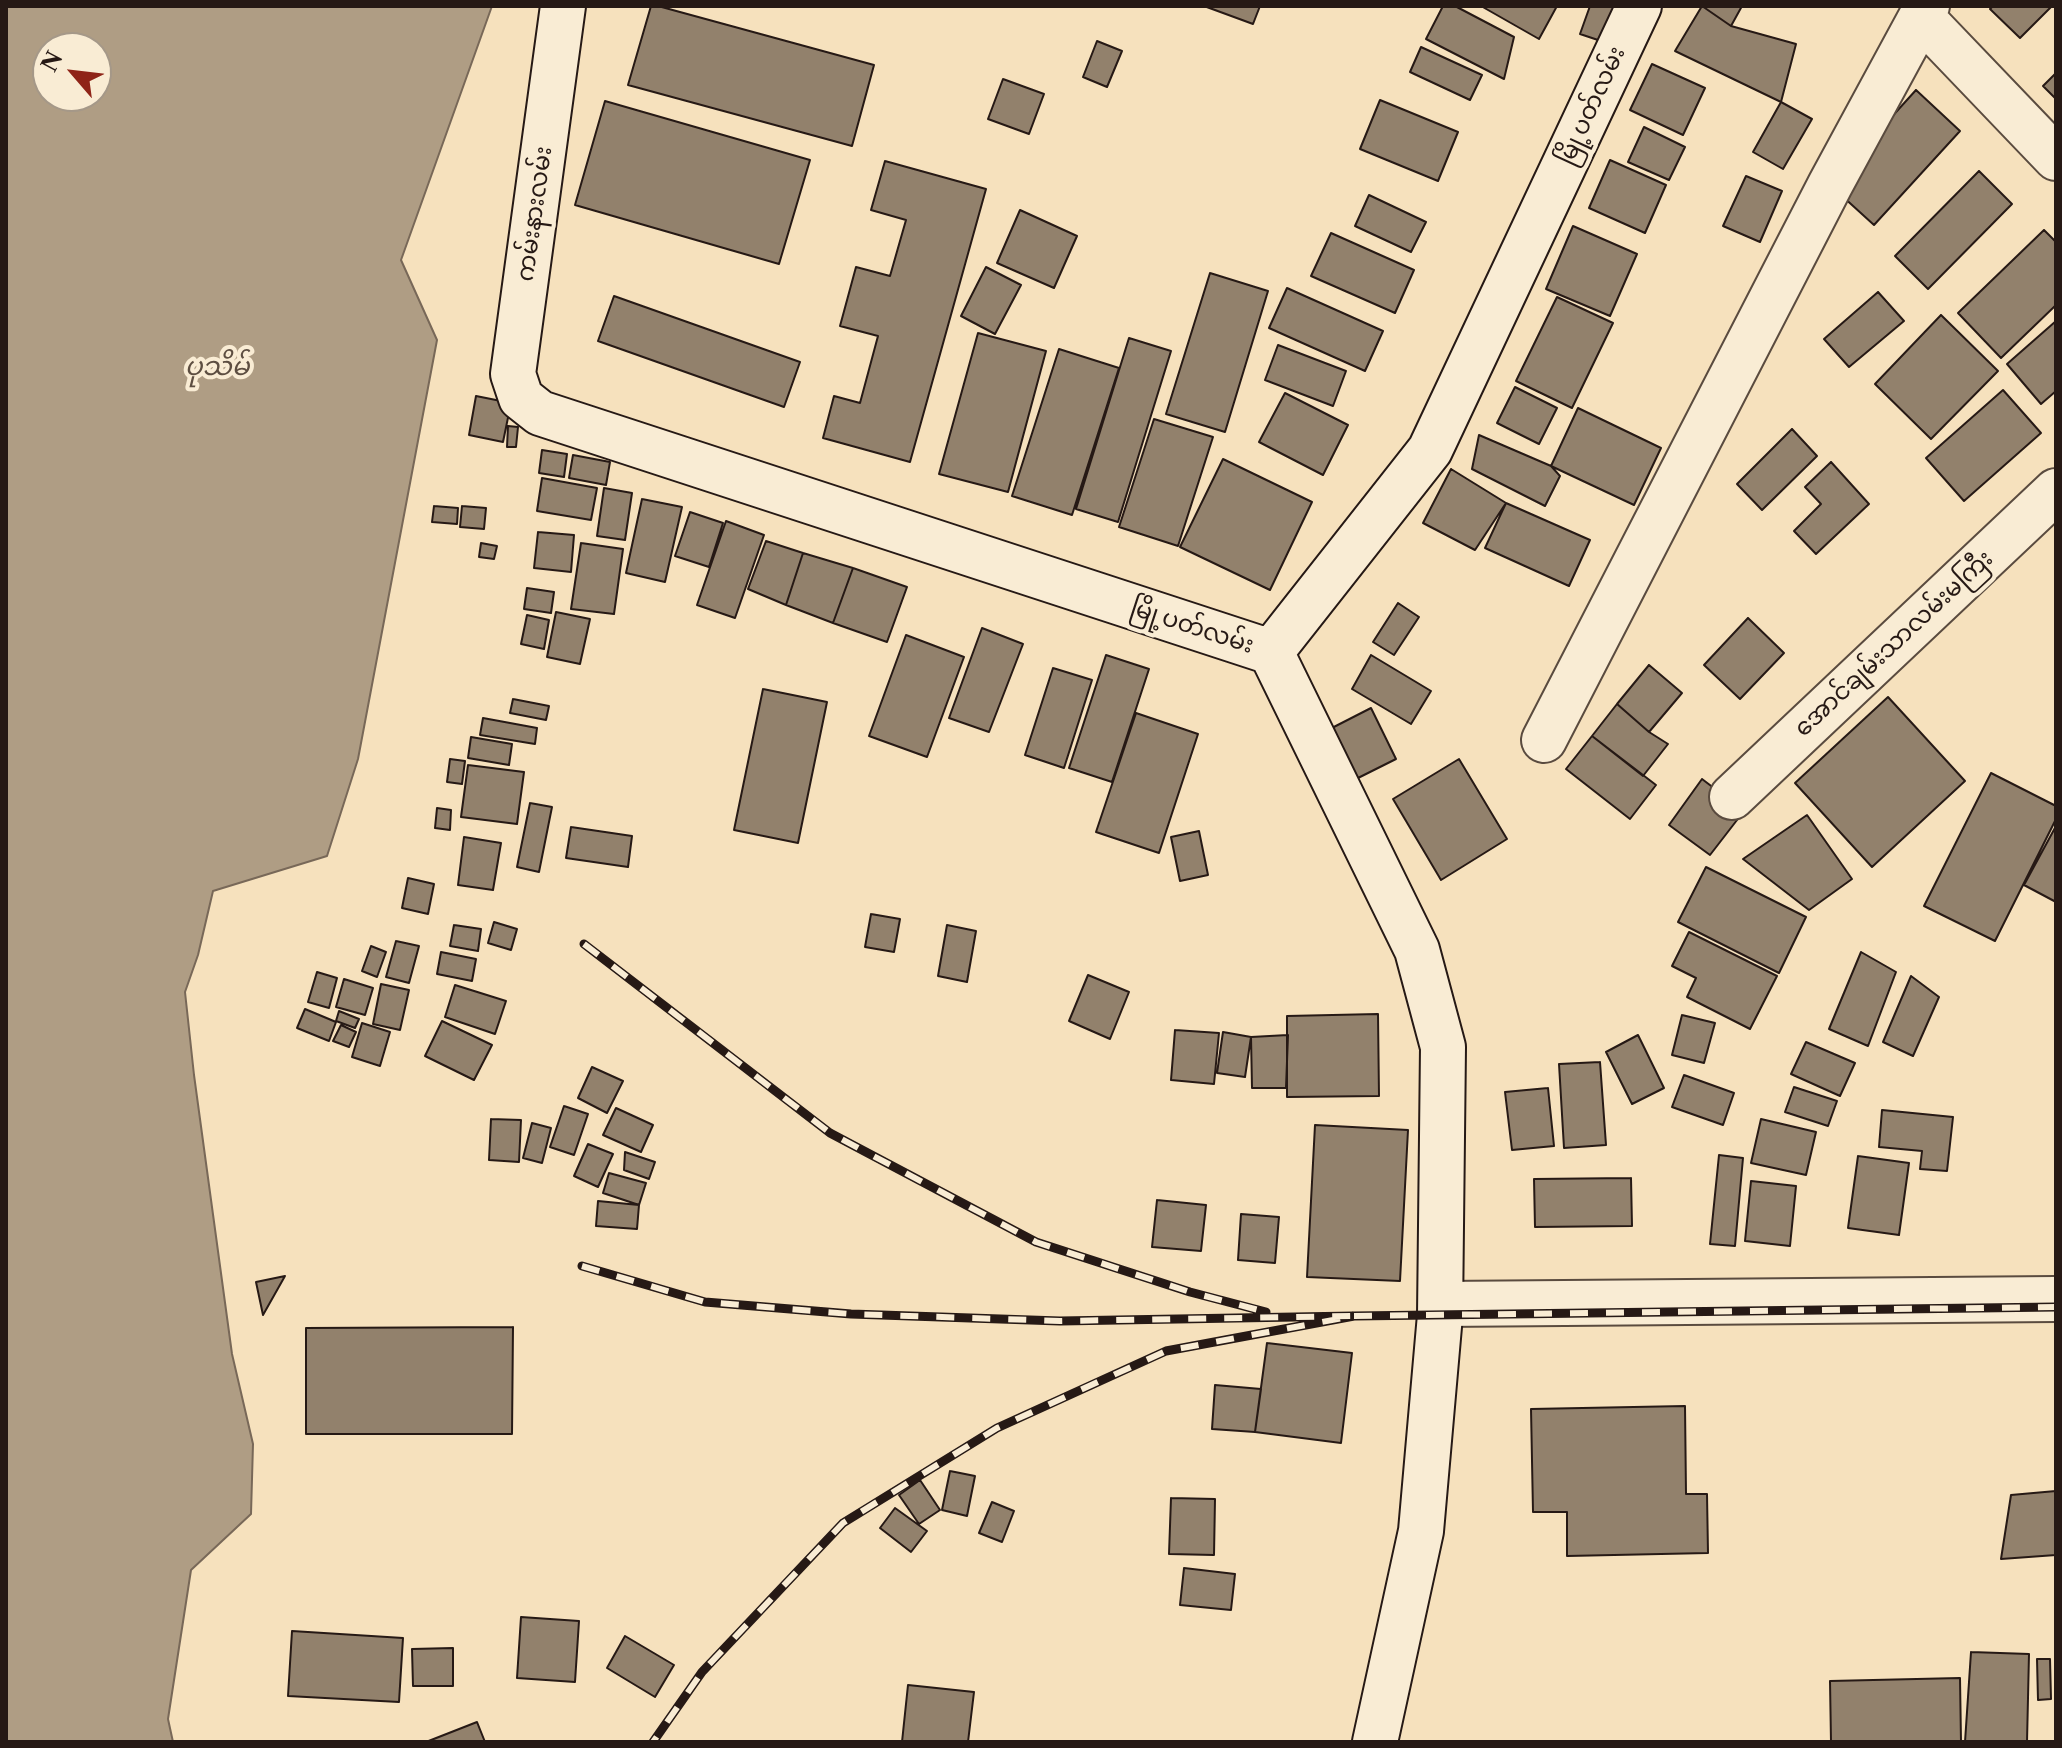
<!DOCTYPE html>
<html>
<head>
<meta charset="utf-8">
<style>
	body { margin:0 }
	#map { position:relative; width:2062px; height:1748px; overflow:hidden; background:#f6e1bd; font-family:"Libre Caslon Text",serif }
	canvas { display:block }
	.frame { position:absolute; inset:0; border:8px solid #261915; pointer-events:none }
	.north { position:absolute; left:32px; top:32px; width:80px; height:80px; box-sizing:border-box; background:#f9ecd4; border:2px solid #a59888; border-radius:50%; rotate:298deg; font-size:22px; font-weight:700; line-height:32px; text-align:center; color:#261915 }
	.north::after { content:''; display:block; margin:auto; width:28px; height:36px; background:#8f2418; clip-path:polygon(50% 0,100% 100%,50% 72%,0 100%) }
</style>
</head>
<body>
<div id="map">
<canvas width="2062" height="1748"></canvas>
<div class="frame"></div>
<div class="north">N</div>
</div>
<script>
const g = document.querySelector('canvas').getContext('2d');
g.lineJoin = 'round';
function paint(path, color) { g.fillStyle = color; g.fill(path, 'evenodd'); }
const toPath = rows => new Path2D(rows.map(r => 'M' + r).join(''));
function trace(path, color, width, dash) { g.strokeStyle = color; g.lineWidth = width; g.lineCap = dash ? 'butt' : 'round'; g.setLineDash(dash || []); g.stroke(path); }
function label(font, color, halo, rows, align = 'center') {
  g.font = font + ' "Libre Caslon Text","Noto Sans Myanmar",serif'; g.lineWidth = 8; g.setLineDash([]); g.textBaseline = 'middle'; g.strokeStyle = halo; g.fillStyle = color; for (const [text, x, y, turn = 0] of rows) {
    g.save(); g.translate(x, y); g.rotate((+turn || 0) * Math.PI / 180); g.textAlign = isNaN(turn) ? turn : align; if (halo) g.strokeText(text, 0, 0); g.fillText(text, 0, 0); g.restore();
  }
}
const water = toPath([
	[6,6,492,6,401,260,437,340,358,759,327,856,213,891,198,955,185,992,194,1075,232,1354,253,1444,251,1514,191,1570,168,1719,173,1742,6,1742,6,6],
	[48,48,96,48,96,96,48,96,48,48]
]);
paint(water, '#af9d84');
trace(water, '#786858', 2);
const building = toPath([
	[651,6,658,6,874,65,852,146,628,85,651,6],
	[1204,6,1260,6,1253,24,1204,6],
	[1443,6,1455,6,1514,37,1504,79,1426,39,1443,6],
	[1481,6,1557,6,1539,39,1481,6],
	[1590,6,1623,6,1610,44,1580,34,1590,6],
	[1702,6,1731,26,1796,44,1781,102,1675,51,1702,6],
	[1702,6,1742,6,1731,26,1702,6],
	[1993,6,2052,6,2020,38,1990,9,1993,6],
	[1097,41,1122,51,1107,87,1083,77,1097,41],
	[1421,47,1482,75,1470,100,1410,72,1421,47],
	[1652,64,1705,88,1683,135,1630,110,1652,64],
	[2056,73,2056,99,2043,86,2056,73],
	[1003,79,1044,94,1029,134,988,119,1003,79],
	[1916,90,1960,131,1874,225,1830,185,1916,90],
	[1380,100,1458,132,1438,181,1360,149,1380,100],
	[605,101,810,160,779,264,575,205,605,101],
	[1781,102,1812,119,1783,169,1753,152,1781,102],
	[1644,127,1685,147,1669,180,1628,162,1644,127],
	[1610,160,1666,185,1645,233,1589,208,1610,160],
	[885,161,986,189,910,462,823,438,834,396,860,403,878,336,840,326,856,267,890,276,906,220,871,210,885,161],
	[1979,171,2012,204,1928,289,1895,256,1979,171],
	[1746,176,1782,191,1760,242,1723,226,1746,176],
	[1369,195,1426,222,1411,252,1355,226,1369,195],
	[1020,210,1077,236,1054,288,997,263,1020,210],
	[1573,226,1637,254,1610,316,1546,289,1573,226],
	[2044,230,2056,242,2056,305,2001,358,1958,313,2044,230],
	[1331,233,1414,270,1395,313,1311,276,1331,233],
	[986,267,1021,285,995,334,961,316,986,267],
	[1210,273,1268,291,1225,432,1166,414,1210,273],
	[1287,288,1383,331,1365,371,1269,328,1287,288],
	[1878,292,1904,321,1849,367,1824,339,1878,292],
	[614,296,800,362,784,407,598,341,614,296],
	[1557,297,1613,323,1572,408,1516,381,1557,297],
	[1941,315,1998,371,1931,439,1875,384,1941,315],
	[2056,321,2056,391,2041,404,2007,364,2056,321],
	[978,333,1046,351,1008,492,939,474,978,333],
	[1129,338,1171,351,1118,522,1076,509,1129,338],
	[1278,345,1346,371,1333,406,1265,380,1278,345],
	[1059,349,1119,368,1072,515,1012,496,1059,349],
	[1515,387,1557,408,1539,444,1497,423,1515,387],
	[2003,390,2041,433,1964,501,1926,458,2003,390],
	[1285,393,1348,425,1323,475,1259,442,1285,393],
	[476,396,511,403,503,442,469,435,476,396],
	[1578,408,1661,448,1634,505,1551,466,1578,408],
	[1154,419,1213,437,1178,546,1119,527,1154,419],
	[508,426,518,427,516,447,507,447,508,426],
	[1792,429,1817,456,1762,510,1737,484,1792,429],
	[1479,435,1551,466,1560,476,1545,506,1472,469,1479,435],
	[542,450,567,454,564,477,539,473,542,450],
	[573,455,610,462,606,485,569,478,573,455],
	[1223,459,1312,502,1270,590,1180,547,1223,459],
	[1831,462,1869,504,1816,554,1794,531,1821,504,1805,487,1831,462],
	[1451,469,1506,503,1475,550,1423,523,1451,469],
	[542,478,597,488,591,520,537,511,542,478],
	[604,488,632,493,625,540,597,536,604,488],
	[642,499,682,507,665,582,626,573,642,499],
	[1506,503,1590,540,1569,586,1485,548,1506,503],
	[434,506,458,508,457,524,432,522,434,506],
	[462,506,486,508,484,529,460,527,462,506],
	[690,512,723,523,709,567,675,556,690,512],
	[726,521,764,535,735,618,697,605,726,521],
	[538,532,574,535,571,572,534,568,538,532],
	[766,541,803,553,786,605,748,589,766,541],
	[481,543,497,546,494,559,479,557,481,543],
	[581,543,623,549,614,614,571,609,581,543],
	[803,553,853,568,833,623,786,605,803,553],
	[853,568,907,587,887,642,833,623,853,568],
	[527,588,554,592,551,613,524,609,527,588],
	[1398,603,1419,617,1394,655,1373,642,1398,603],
	[556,612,590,619,580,664,547,657,556,612],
	[527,615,549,620,544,649,521,644,527,615],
	[1748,618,1784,653,1740,699,1704,665,1748,618],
	[982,628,1023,644,989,732,949,718,982,628],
	[906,635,964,657,927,757,869,736,906,635],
	[1106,655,1149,669,1112,782,1069,768,1106,655],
	[1371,655,1431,691,1411,724,1352,689,1371,655],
	[1649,665,1682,693,1649,732,1617,704,1649,665],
	[1053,668,1092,680,1064,768,1025,755,1053,668],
	[763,689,827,702,798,843,734,830,763,689],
	[1888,697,1965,781,1872,867,1795,783,1888,697],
	[513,699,549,706,546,720,510,713,513,699],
	[1617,704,1649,732,1668,744,1643,776,1592,736,1617,704],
	[1371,708,1396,759,1350,782,1326,731,1371,708],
	[1136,713,1198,734,1159,853,1096,832,1136,713],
	[483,718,537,728,535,744,480,735,483,718],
	[1592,736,1656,785,1630,819,1566,769,1592,736],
	[471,737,512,744,509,765,468,758,471,737],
	[450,759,465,761,462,784,447,782,450,759],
	[1459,759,1507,839,1441,880,1393,799,1459,759],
	[468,765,524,772,517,824,461,817,468,765],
	[1991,773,2056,806,2056,819,1995,941,1924,906,1991,773],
	[1702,779,1744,811,1710,855,1669,825,1702,779],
	[530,803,552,807,539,872,517,867,530,803],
	[437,808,451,810,450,830,435,828,437,808],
	[1807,815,1852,879,1809,910,1743,859,1807,815],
	[2056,826,2056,902,2024,885,2056,826],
	[571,827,632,836,628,867,566,858,571,827],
	[1199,831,1208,875,1180,881,1171,837,1199,831],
	[464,837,501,843,493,890,458,885,464,837],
	[1706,867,1806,917,1779,973,1678,922,1706,867],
	[408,878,434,884,428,914,402,908,408,878],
	[871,914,900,919,894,952,865,947,871,914],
	[494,922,517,929,511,950,488,943,494,922],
	[454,925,481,929,478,951,450,946,454,925],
	[947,925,976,931,967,982,938,976,947,925],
	[1689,932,1777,976,1750,1029,1687,997,1696,978,1672,966,1689,932],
	[396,941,419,946,409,983,386,977,396,941],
	[371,946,386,952,377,977,362,971,371,946],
	[441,952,476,959,472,981,437,974,441,952],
	[1861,952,1896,972,1868,1046,1829,1029,1861,952],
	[317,972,337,978,329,1008,308,1002,317,972],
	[1088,975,1129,992,1110,1039,1069,1021,1088,975],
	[1911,976,1939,997,1913,1056,1883,1042,1911,976],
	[344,979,373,988,365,1015,336,1007,344,979],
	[381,984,409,990,400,1030,373,1024,381,984],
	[455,985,506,1001,495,1034,445,1017,455,985],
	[305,1009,336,1022,329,1041,297,1028,305,1009],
	[339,1011,359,1019,355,1028,336,1021,339,1011],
	[1378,1014,1379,1096,1287,1097,1287,1016,1378,1014],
	[1682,1015,1715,1023,1704,1063,1672,1055,1682,1015],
	[442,1021,492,1045,474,1080,425,1056,442,1021],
	[362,1023,390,1032,380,1066,352,1057,362,1023],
	[341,1025,356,1032,349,1047,333,1041,341,1025],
	[1175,1030,1219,1033,1214,1084,1171,1080,1175,1030],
	[1223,1032,1251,1037,1245,1077,1217,1073,1223,1032],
	[1288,1035,1286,1088,1252,1088,1251,1037,1288,1035],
	[1638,1035,1664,1088,1632,1104,1606,1052,1638,1035],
	[1806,1042,1855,1063,1840,1096,1791,1074,1806,1042],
	[1600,1062,1606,1145,1564,1148,1559,1064,1600,1062],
	[592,1067,623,1081,607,1113,578,1098,592,1067],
	[1684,1075,1734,1093,1723,1125,1672,1107,1684,1075],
	[1794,1087,1837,1101,1828,1126,1785,1112,1794,1087],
	[1548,1088,1554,1146,1512,1150,1505,1092,1548,1088],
	[564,1106,588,1114,574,1155,550,1147,564,1106],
	[616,1108,653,1125,641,1152,603,1135,616,1108],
	[1882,1110,1953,1117,1947,1171,1920,1169,1922,1151,1879,1147,1882,1110],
	[491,1119,521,1120,519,1162,489,1160,491,1119],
	[1761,1119,1816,1132,1806,1175,1751,1163,1761,1119],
	[532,1123,551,1128,542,1163,523,1158,532,1123],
	[1315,1125,1408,1130,1400,1281,1307,1277,1315,1125],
	[588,1144,613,1154,598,1187,574,1176,588,1144],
	[625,1152,655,1162,649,1179,624,1170,625,1152],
	[1719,1155,1743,1158,1735,1246,1710,1244,1719,1155],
	[1858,1156,1909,1163,1899,1235,1848,1228,1858,1156],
	[609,1173,646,1183,639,1205,603,1193,609,1173],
	[1631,1178,1632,1226,1535,1227,1534,1179,1631,1178],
	[1751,1181,1796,1186,1790,1246,1745,1241,1751,1181],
	[1157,1200,1206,1205,1201,1251,1152,1247,1157,1200],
	[598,1201,639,1205,637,1229,596,1226,598,1201],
	[1241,1214,1279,1217,1275,1263,1238,1260,1241,1214],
	[285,1276,263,1315,256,1282,285,1276],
	[513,1327,512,1434,306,1434,306,1328,513,1327],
	[1267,1343,1352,1353,1341,1443,1255,1432,1267,1343],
	[1215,1385,1261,1389,1255,1432,1212,1429,1215,1385],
	[1685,1406,1686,1494,1707,1494,1708,1553,1567,1556,1567,1512,1533,1512,1531,1409,1685,1406],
	[950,1471,975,1476,967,1516,942,1510,950,1471],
	[920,1480,940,1510,919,1524,899,1495,920,1480],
	[2056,1491,2056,1555,2001,1559,2011,1495,2056,1491],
	[1171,1498,1215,1499,1214,1555,1169,1554,1171,1498],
	[992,1502,1014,1511,1002,1542,979,1533,992,1502],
	[895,1508,927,1531,911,1552,880,1528,895,1508],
	[1184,1568,1235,1574,1231,1610,1180,1605,1184,1568],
	[521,1617,579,1621,575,1682,517,1678,521,1617],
	[292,1631,403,1638,399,1702,288,1696,292,1631],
	[625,1636,674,1665,655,1697,607,1668,625,1636],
	[453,1648,453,1686,413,1686,412,1649,453,1648],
	[1971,1652,2029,1654,2027,1742,1965,1742,1971,1652],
	[2037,1659,2050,1659,2051,1699,2038,1700,2037,1659],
	[1960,1678,1961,1742,1831,1742,1830,1681,1960,1678],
	[908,1685,974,1692,968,1742,902,1742,908,1685],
	[477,1722,485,1742,426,1742,477,1722]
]);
paint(building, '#92816c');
trace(building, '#261915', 2);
const street = toPath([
	[1921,17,2056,158],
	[1544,740,1830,185,1927,6],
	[1732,797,2056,491],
	[1441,1304,2056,1299]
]);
const secondary = toPath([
	[563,6,513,374,521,398,540,413,1271,652,1430,450,1639,6],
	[1271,652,1417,950,1443,1047,1440,1315,1421,1531,1375,1742]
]);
trace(street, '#5a4b3f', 48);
trace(secondary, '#261915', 48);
trace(street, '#f9ecd4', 44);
trace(secondary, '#f9ecd4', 44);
const rail = toPath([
	[584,944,830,1133,1036,1242,1190,1292,1266,1312],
	[582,1266,705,1302,851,1314,1060,1321,1354,1316,1166,1351,997,1428,843,1523,702,1672,653,1742],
	[1354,1316,2056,1307]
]);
trace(rail, '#261915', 9);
trace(rail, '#f9ecd4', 6, [18]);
label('24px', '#261915', '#f9ecd4', [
	["မြို့ပတ်လမ်း",1592,106,-65],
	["ကမ်းနားလမ်း",535,214,-82],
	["မြို့ပတ်လမ်း",1192,627,18],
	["အောင်ချမ်းသာလမ်းမကြီး",1894,644,-43]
]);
label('italic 26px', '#5d4e41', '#f9ecd4', [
	["ပုသိမ်",217,367]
]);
</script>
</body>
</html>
